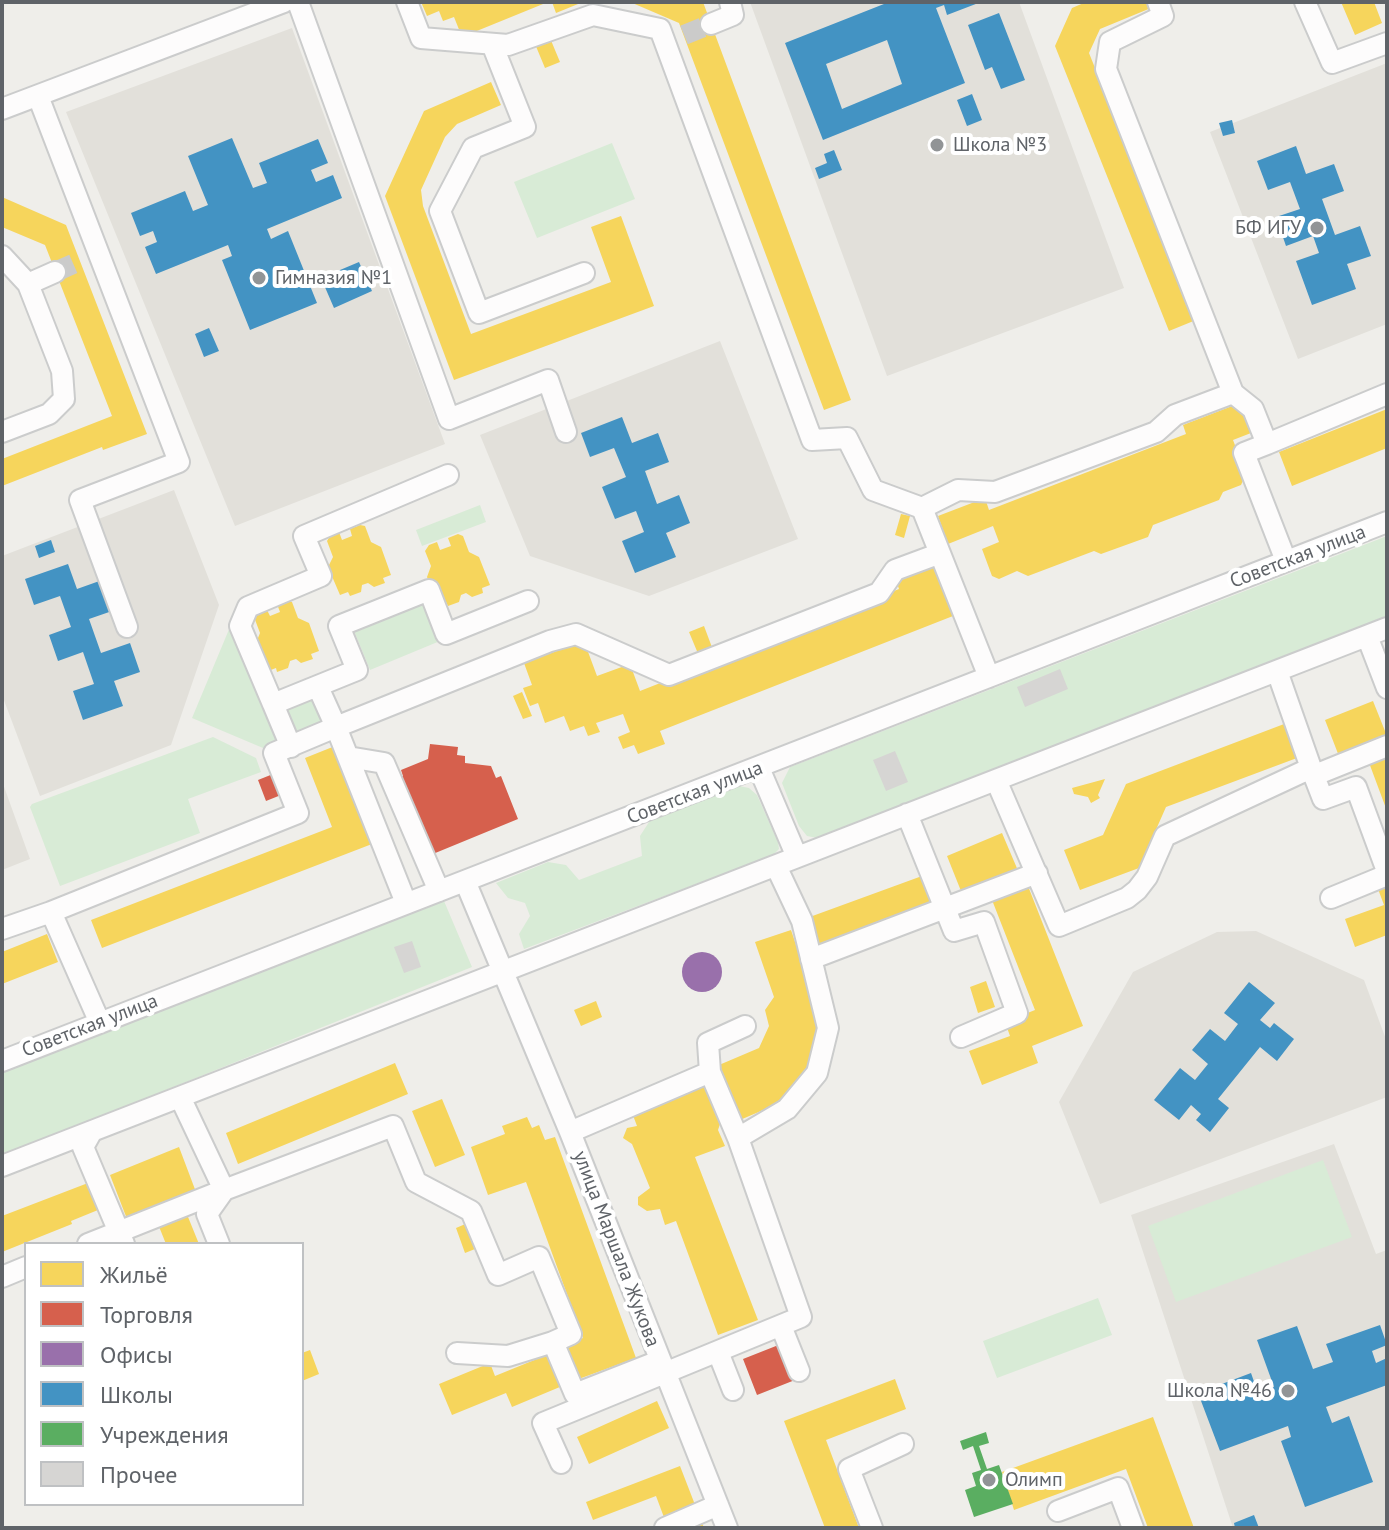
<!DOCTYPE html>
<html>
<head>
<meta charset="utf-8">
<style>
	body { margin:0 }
	#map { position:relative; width:1389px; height:1530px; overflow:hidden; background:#efeeea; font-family:"PT Sans",sans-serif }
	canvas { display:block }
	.frame { position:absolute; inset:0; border:4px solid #5f6368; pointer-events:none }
	.legend { position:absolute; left:24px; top:1242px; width:280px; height:264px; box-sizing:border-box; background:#fff; border:2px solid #bfc1c3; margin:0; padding:10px 14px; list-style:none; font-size:24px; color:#5f6368 }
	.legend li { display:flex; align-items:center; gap:16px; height:40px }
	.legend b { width:40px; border:2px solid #bfc1c3 }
</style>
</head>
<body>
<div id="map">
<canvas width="1389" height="1530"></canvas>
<div class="frame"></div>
<ul class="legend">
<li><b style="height:22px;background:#f6d55c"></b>Жильё</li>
<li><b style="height:22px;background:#d6604d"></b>Торговля</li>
<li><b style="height:22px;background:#9970ab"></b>Офисы</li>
<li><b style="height:22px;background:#4393c3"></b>Школы</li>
<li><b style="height:22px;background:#5aae61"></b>Учреждения</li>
<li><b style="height:22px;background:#d6d5d3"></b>Прочее</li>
</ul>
</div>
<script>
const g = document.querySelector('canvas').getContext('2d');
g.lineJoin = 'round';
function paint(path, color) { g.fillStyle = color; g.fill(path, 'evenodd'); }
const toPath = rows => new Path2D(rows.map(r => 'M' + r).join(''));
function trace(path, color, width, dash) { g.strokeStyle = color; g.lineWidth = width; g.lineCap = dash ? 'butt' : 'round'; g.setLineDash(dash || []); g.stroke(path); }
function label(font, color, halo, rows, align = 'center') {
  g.font = font + ' "PT Sans",sans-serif'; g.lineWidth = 8; g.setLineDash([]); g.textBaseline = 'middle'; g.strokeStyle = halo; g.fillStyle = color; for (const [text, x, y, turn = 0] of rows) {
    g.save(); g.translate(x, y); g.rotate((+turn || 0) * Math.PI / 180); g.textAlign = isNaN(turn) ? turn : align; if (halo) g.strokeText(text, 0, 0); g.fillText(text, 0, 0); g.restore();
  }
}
paint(toPath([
	[750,2,1019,2,1124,288,887,376],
	[292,28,445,444,235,526,66,112],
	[1387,63,1387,324,1298,359,1210,132],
	[720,341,798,539,649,596,530,556,480,435],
	[174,490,219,605,171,745,40,796,2,695,2,556],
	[2,781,30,859,2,870],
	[1256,931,1364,980,1387,1042,1387,1097,1100,1204,1059,1102,1133,972,1217,932],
	[1334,1144,1376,1254,1387,1250,1387,1528,1233,1528,1131,1215]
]), '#e2e0da');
paint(toPath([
	[612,143,635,199,537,238,514,182],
	[480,505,486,522,422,546,416,530],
	[1387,536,1387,619,817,838,807,836,799,826,782,783,790,767],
	[424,602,440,641,370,670,354,631],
	[230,627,278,742,263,748,192,718],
	[323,689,335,719,292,736,280,707],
	[213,737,256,758,261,772,188,799,200,833,60,886,30,807,32,804],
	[739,786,749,788,757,795,778,842,779,849,773,855,524,949,519,934,530,916,525,903,508,898,496,883,548,862,566,865,579,880,642,856,640,836,651,819],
	[444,901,472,967,2,1156,2,1073],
	[1323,1160,1352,1237,1176,1302,1148,1226],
	[1098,1298,1112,1335,997,1378,983,1341]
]), '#d8ebd6');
paint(toPath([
	[421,2,548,2,462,37,454,17,443,21,439,11,427,16],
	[552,2,583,2,556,13],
	[630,2,703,2,851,400,824,410,679,23],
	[1086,2,1149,2,1151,8,1100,29,1089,53,1196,320,1169,331,1055,46,1072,8],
	[1341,2,1374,2,1382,23,1355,35],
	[550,38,560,62,545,68,535,44],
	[491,82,501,105,457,124,445,137,421,190,423,206,471,334,611,282,591,227,621,216,654,306,454,380,385,196,424,111],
	[2,197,66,225,147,434,103,450,102,447,2,486,2,459,112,416,45,245,2,227],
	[1240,403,1251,433,1233,440,1246,474,1241,485,1223,492,1219,500,1153,525,1148,537,1101,554,1094,551,1028,576,1017,571,999,579,992,576,982,549,999,542,993,526,948,544,938,516,985,498,989,510,1186,434,1183,425],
	[1387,409,1387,448,1292,486,1279,452],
	[901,514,910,516,904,538,895,535],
	[360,525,365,526,371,542,381,547,391,575,383,578,385,583,374,587,368,583,362,585,361,592,350,596,348,592,340,595,328,567,333,557,327,541,330,536,339,532,342,540,352,536,350,529],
	[458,534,463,536,469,552,479,557,490,585,482,588,483,593,472,597,466,593,461,595,459,602,448,606,446,602,438,605,427,577,431,566,425,551,429,545,437,542,440,550,451,546,448,538],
	[932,562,953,616,660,731,665,744,638,754,634,745,623,749,618,737,630,732,623,714,596,723,600,732,588,736,584,726,570,731,564,716,545,723,538,703,530,706,523,688,532,685,524,663,584,641,597,676,630,664,640,691,899,589,895,577],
	[287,600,292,602,298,618,309,623,319,651,311,654,313,659,301,663,296,659,290,661,288,668,277,672,276,668,268,671,256,643,260,633,254,617,258,612,266,608,270,616,280,612,277,604],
	[704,626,713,650,699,656,689,632],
	[522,692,532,716,523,719,513,696],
	[1373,701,1387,736,1342,764,1325,720],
	[1292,721,1305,755,1166,807,1139,868,1080,890,1064,850,1103,835,1126,784],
	[335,746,372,844,102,948,91,920,332,827,305,758],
	[1387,753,1387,811,1368,760],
	[1105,779,1098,795,1100,798,1091,803,1088,797,1074,794,1072,788],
	[1002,833,1019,873,963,896,947,856],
	[922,876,933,907,818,949,807,918],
	[1028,886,1083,1026,1032,1046,1038,1063,982,1085,969,1051,1010,1036,1005,1022,1035,1010,992,900],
	[1387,886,1387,935,1355,947,1345,919,1384,905,1378,889],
	[791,930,820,1016,814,1056,801,1081,782,1102,740,1120,719,1065,759,1048,769,1026,765,1010,774,997,755,942],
	[47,934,58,962,2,984,2,952],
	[986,981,995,1007,978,1013,970,987],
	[596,1001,602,1017,581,1026,574,1010],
	[395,1063,408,1094,238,1164,226,1133],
	[701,1086,705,1086,722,1118,718,1130,725,1146,695,1157,758,1320,718,1335,676,1221,665,1225,660,1209,647,1211,638,1205,638,1197,650,1188,632,1144,623,1138,627,1128,637,1126,631,1110],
	[442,1099,465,1155,435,1167,412,1111],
	[527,1117,532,1128,539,1125,545,1140,555,1137,636,1358,576,1380,563,1345,583,1338,526,1182,488,1195,471,1147,505,1134,502,1126],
	[179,1147,196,1192,127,1219,110,1175],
	[88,1183,98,1210,71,1221,72,1224,2,1252,2,1216],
	[186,1212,199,1244,166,1244,158,1224],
	[470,1222,480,1247,465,1253,456,1228],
	[310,1350,319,1374,302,1381,302,1353],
	[554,1352,567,1384,512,1407,506,1393,452,1415,439,1384,490,1363,495,1376],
	[895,1379,906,1409,826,1440,859,1528,825,1528,784,1421],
	[657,1401,669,1428,589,1464,577,1437],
	[1153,1417,1194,1528,1148,1528,1126,1469,1014,1510,1002,1472],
	[680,1466,704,1528,668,1528,656,1496,593,1520,586,1502]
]), '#f6d55c');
paint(toPath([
	[430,744,458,747,457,755,465,756,465,763,491,766,496,778,501,776,518,819,428,856,397,779,403,776,401,770,428,759],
	[273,774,281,795,266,801,258,780],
	[781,1344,795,1380,757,1395,743,1359]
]), '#d6604d');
paint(toPath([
	'682 972a20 20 0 1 1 40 0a20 20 0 1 1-40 0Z'
]), '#9970ab');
paint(toPath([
	[889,2,981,2,947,15,944,5,936,8,965,83,823,140,785,43],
	[887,40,902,84,842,109,826,64],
	[999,13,1025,80,1001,89,992,67,985,70,968,25],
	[972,94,982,120,967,126,957,100],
	[1232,120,1235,133,1223,136,1219,123],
	[232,138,253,188,267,183,259,163,318,139,328,163,311,170,316,182,333,175,342,198,267,229,271,239,288,231,317,303,250,330,222,260,232,256,228,245,156,274,145,247,157,242,153,231,140,236,131,213,185,191,193,211,208,205,188,156],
	[1296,146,1306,174,1334,164,1344,191,1322,199,1335,235,1360,226,1371,256,1347,264,1356,289,1312,305,1296,261,1319,253,1313,236,1286,246,1276,217,1300,209,1290,182,1268,190,1257,161],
	[834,150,842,170,819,179,815,168,827,163,824,154],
	[359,262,372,291,334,308,321,278],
	[209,328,219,351,204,357,195,334],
	[622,417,632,443,658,433,669,462,645,471,657,504,679,495,690,523,666,533,676,557,635,573,622,541,644,532,636,511,615,519,602,487,626,477,614,448,590,457,581,433],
	[51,540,55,552,39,558,35,546],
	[68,564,77,589,105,579,115,610,89,619,101,653,130,643,140,672,114,681,123,706,83,720,73,691,94,684,83,652,58,661,49,635,71,627,60,596,34,605,25,579],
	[1249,982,1275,1003,1260,1020,1270,1028,1274,1023,1294,1039,1277,1061,1260,1047,1218,1099,1229,1108,1210,1132,1196,1120,1201,1114,1191,1105,1179,1120,1154,1100,1180,1068,1195,1080,1208,1064,1192,1050,1210,1029,1225,1041,1238,1024,1224,1013],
	[1380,1325,1387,1345,1372,1351,1376,1363,1387,1358,1387,1385,1326,1407,1332,1423,1349,1416,1373,1482,1305,1507,1281,1441,1291,1437,1288,1426,1220,1451,1198,1393,1251,1373,1258,1393,1274,1387,1257,1340,1297,1326,1313,1369,1333,1362,1326,1344],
	[1254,1515,1259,1528,1235,1528,1234,1523]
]), '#4393c3');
paint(toPath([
	[986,1432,989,1443,979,1446,987,1469,999,1465,1013,1504,974,1517,965,1490,976,1486,972,1473,981,1470,973,1446,963,1450,960,1441]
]), '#5aae61');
paint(toPath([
	[1060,669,1068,689,1025,707,1017,687],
	[895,751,908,782,886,791,873,760],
	[412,941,421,967,404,973,394,947]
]), '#d6d5d3');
trace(toPath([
	[684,35,711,24],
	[55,272,80,261]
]), '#cbcbca', 20, [20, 10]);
const minor = toPath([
	[298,2,449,419,548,380,566,432],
	[407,2,421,38,508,45,593,15,660,29,812,440,847,438,873,490,922,508],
	[1158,2,1163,16,1110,42,1106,69,1233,393,1253,409,1267,444,1244,453,1286,561],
	[1305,2,1332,63,1387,43],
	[711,24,733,15,730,2],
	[492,44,525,127,473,148,440,211,479,313,584,273],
	[38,96,179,462,80,500,127,627],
	[2,109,284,2],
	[2,256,28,284,62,371,64,399,49,414,2,432],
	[28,284,55,272],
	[1267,444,1387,394],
	[1367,636,1387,688],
	[989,677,922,508,958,490,995,492,1156,432,1175,415,1233,393],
	[273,704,240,626,248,607,321,576,304,536,448,475],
	[291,747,273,704,357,670,339,626,429,590,446,634,528,601],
	[348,757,384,763,439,891],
	[759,768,797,857],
	[1311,768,1323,799,1356,787,1387,871],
	[1315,775,1387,746],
	[996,780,1059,926,1127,898,1137,890,1147,877,1165,836,1311,768,1277,671],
	[907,814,954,931,984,922,1017,1013,961,1037],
	[465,881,570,1132,727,1528],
	[1331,898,1387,875],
	[406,903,336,727,550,641,576,634,669,675,879,593,895,570,938,554],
	[2,929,51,912],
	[811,959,1037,873],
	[100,1023,51,912,298,813,274,753,336,727,318,687],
	[2,1061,1387,522],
	[710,1072,738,1138,787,1109,817,1073,828,1028,802,921,776,866],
	[180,1097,224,1190,393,1126,416,1182,471,1211,498,1275,539,1257,571,1334,553,1342,575,1394,659,1361],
	[92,1131,83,1147,124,1244],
	[570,1132,710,1072,708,1043,745,1026],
	[2,1166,1387,628],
	[88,1244,224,1190],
	[219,1244,207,1214,224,1190],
	[2,1277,26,1267],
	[781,1326,799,1371],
	[718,1352,733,1390],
	[457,1353,508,1356,553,1342],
	[561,1463,543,1423,801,1317,738,1138],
	[1058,1511,1118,1488,1133,1528],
	[665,1528,718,1505],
	[872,1528,849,1469,903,1444]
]);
trace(minor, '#cbcccc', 24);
trace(minor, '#fdfcfc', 20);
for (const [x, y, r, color] of [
	[937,145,8,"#919496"],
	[1317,228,8,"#919496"],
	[259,278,8,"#919496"],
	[1288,1391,8,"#919496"],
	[989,1480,8,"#919496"]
]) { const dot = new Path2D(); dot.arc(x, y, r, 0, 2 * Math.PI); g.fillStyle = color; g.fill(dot); trace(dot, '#fff', 3); }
label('20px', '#5f6368', '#fff', [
	["Школа №3",953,145],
	["БФ ИГУ",1301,228,"right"],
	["Гимназия №1",275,278],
	["Школа №46",1272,1391,"right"],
	["Олимп",1005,1480]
], 'left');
label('20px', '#5f6368', '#fff', [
	["Советская улица",1298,557,-21],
	["Советская улица",695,793,-21],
	["Советская улица",90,1026,-21],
	["улица Маршала Жукова",616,1249,69]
]);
</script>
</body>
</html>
